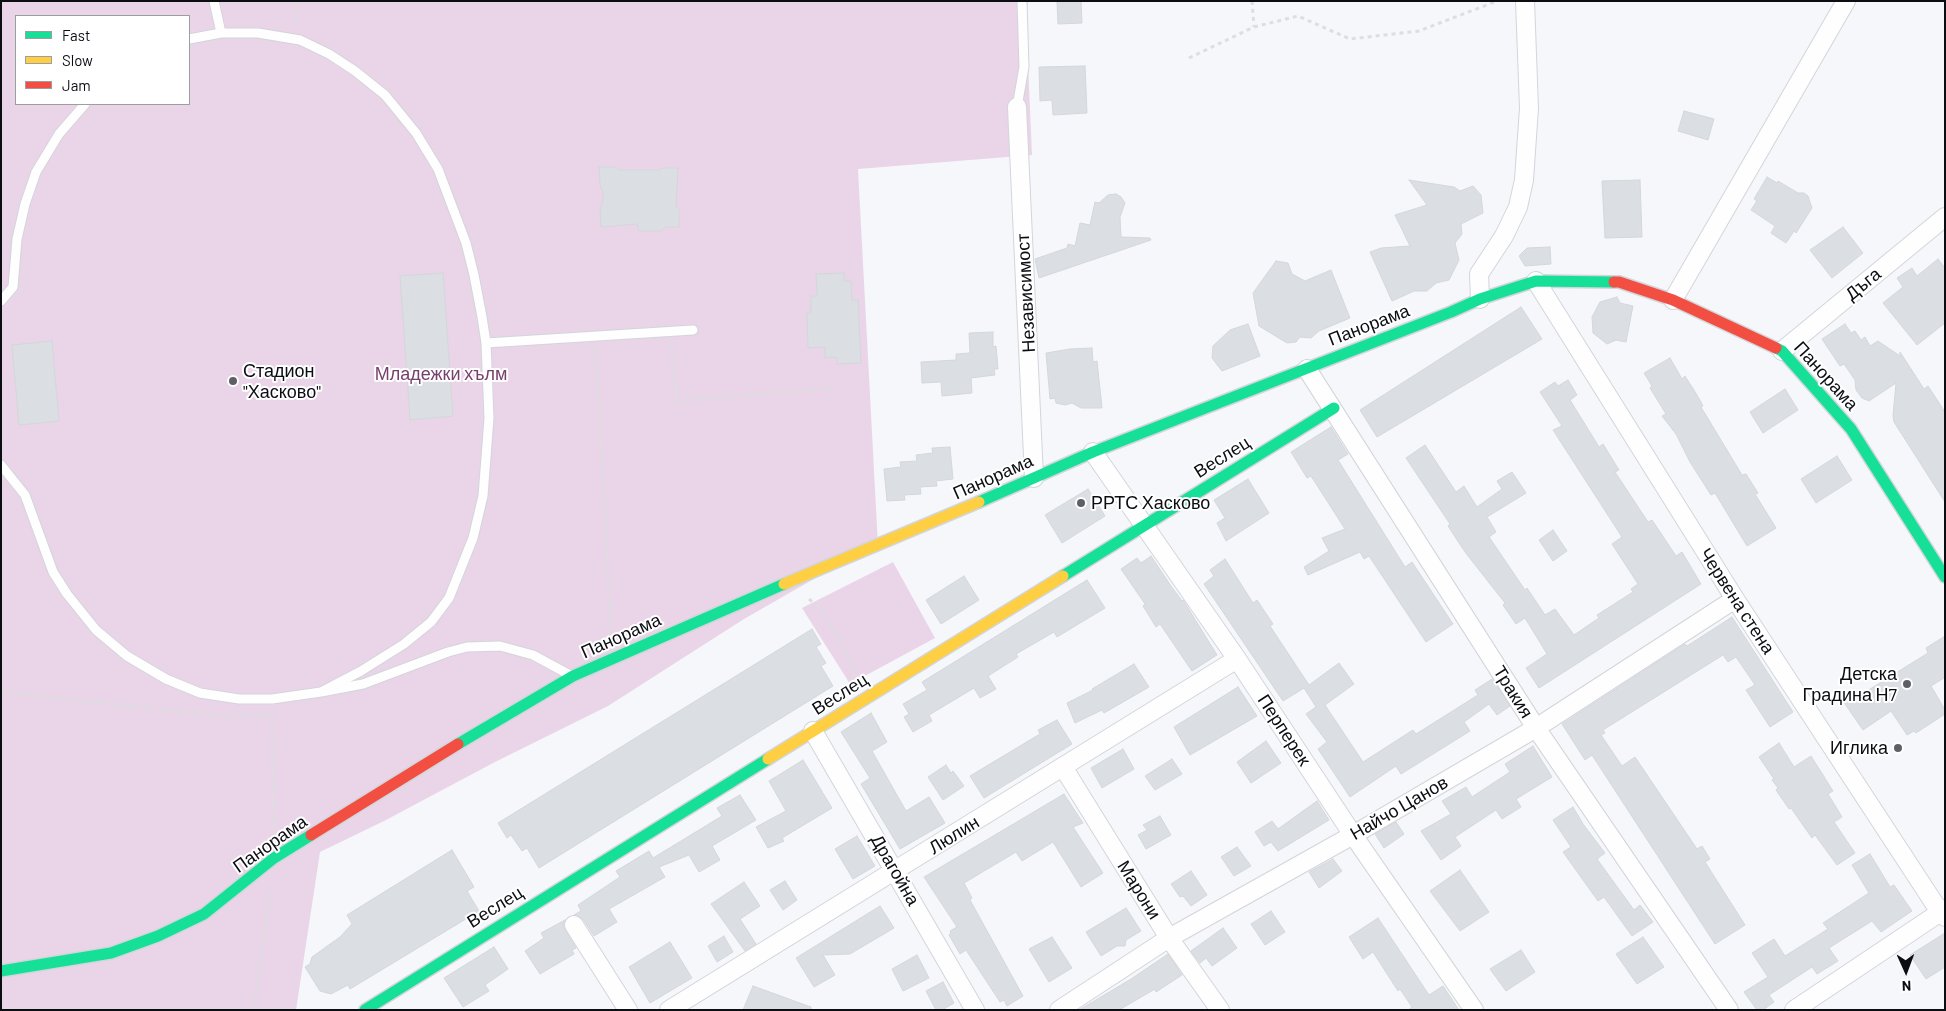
<!DOCTYPE html>
<html>
<head>
<meta charset="utf-8">
<style>
	body { margin:0 }
	#map { position:relative; width:1946px; height:1011px; overflow:hidden; background:#f5f7fb; font-family:Barlow,sans-serif }
	canvas { display:block }
	.frame { position:absolute; inset:0; border:2px solid #0b0d13; pointer-events:none }
	.legend { position:absolute; left:15px; top:15px; width:175px; height:90px; box-sizing:border-box; background:#fff; border:1px solid #9d9ea1; margin:0; padding:6px 9px; list-style:none; font-size:15px; color:#0b0d13 }
	.legend li { display:flex; align-items:center; gap:10px; height:25px }
	.legend b { width:25px; border:1px solid #9d9ea1 }
	.north { position:absolute; left:1881px; top:946px; width:50px; height:50px; -webkit-text-stroke:4px #fff; paint-order:stroke; rotate:178deg; font-size:14px; font-weight:700; line-height:20px; text-align:center; color:#0b0d13 }
	.north::after { content:''; display:block; margin:auto; width:18px; height:22px; background:#0b0d13; clip-path:polygon(50% 0,100% 100%,50% 72%,0 100%) }
</style>
</head>
<body>
<div id="map">
<canvas width="1946" height="1011"></canvas>
<div class="frame"></div>
<ul class="legend">
<li><b style="height:6px;background:#16e098"></b>Fast</li>
<li><b style="height:6px;background:#ffcf43"></b>Slow</li>
<li><b style="height:6px;background:#f24e42"></b>Jam</li>
</ul>
<div class="north">N</div>
</div>
<script>
const g = document.querySelector('canvas').getContext('2d');
g.lineJoin = 'round';
function paint(path, color) { g.fillStyle = color; g.fill(path, 'evenodd'); }
const toPath = rows => new Path2D(rows.map(r => 'M' + r).join(''));
function trace(path, color, width, dash) { g.strokeStyle = color; g.lineWidth = width; g.lineCap = dash ? 'butt' : 'round'; g.setLineDash(dash || []); g.stroke(path); }
function label(font, color, halo, rows, align = 'center') {
  g.font = font + ' Barlow,sans-serif'; g.lineWidth = 4; g.setLineDash([]); g.textBaseline = 'middle'; g.strokeStyle = halo; g.fillStyle = color; for (const [text, x, y, turn = 0] of rows) {
    g.save(); g.translate(x, y); g.rotate((+turn || 0) * Math.PI / 180); g.textAlign = isNaN(turn) ? turn : align; if (halo) g.strokeText(text, 0, 0); g.fillText(text, 0, 0); g.restore();
  }
}
paint(toPath([
	[1,1,1028,1,1026,18,1032,155,858,169,878,546,847,560,744,619,608,706,495,762,384,821,320,852,296,1010,1,1010],
	[16,16,189,16,189,104,16,104],
	[893,562,935,638,850,684,802,608]
]), '#ead5e8');
const building = toPath([
	[1057,1,1081,1,1082,23,1058,24,1057,1],
	[1085,66,1087,113,1053,115,1052,100,1040,101,1039,67,1085,66],
	[1684,111,1714,119,1708,140,1678,131,1684,111],
	[599,167,616,167,619,170,660,170,661,168,678,168,676,206,679,209,679,227,666,227,661,231,639,231,637,224,601,227,600,209,603,201,603,192,600,185,599,167],
	[1767,177,1777,183,1778,181,1798,193,1804,193,1808,196,1812,208,1796,233,1794,231,1786,243,1771,233,1775,226,1751,210,1757,201,1754,199,1767,177],
	[1409,180,1454,187,1460,191,1473,186,1481,195,1483,213,1461,224,1462,234,1455,243,1459,260,1449,280,1436,283,1427,291,1414,291,1392,301,1370,252,1381,248,1410,246,1395,215,1427,205,1409,180],
	[1640,180,1642,237,1605,238,1602,181,1640,180],
	[1116,194,1121,197,1125,203,1120,217,1121,237,1150,238,1151,240,1039,278,1035,259,1067,248,1068,244,1075,246,1080,223,1090,225,1095,202,1099,203,1108,195,1116,194],
	[1843,227,1863,253,1832,278,1810,250,1843,227],
	[1550,247,1551,264,1525,266,1519,256,1527,248,1550,247],
	[1938,259,1945,268,1945,323,1917,345,1883,303,1903,287,1897,278,1912,268,1917,276,1938,259],
	[1276,261,1288,263,1292,274,1305,281,1331,270,1350,318,1319,331,1311,338,1300,337,1296,342,1287,343,1259,326,1253,293,1276,261],
	[443,273,453,416,410,420,400,276,443,273],
	[844,273,844,281,851,281,852,300,858,300,861,363,837,364,837,357,825,358,825,347,808,348,807,312,811,312,811,296,817,296,816,274,844,273],
	[1617,297,1620,303,1633,306,1626,342,1616,340,1607,344,1593,333,1592,317,1600,302,1617,297],
	[1521,307,1542,339,1377,437,1360,410,1521,307],
	[1248,324,1260,356,1222,371,1212,358,1213,346,1230,330,1248,324],
	[1845,324,1851,333,1855,331,1861,340,1865,337,1870,346,1878,341,1900,356,1900,352,1924,389,1928,386,1945,412,1945,502,1894,422,1893,416,1896,383,1869,401,1862,398,1856,390,1855,380,1844,364,1840,366,1822,339,1845,324],
	[993,332,993,347,996,346,998,369,994,369,995,375,971,378,972,393,942,396,941,382,922,383,921,362,956,360,956,354,970,353,969,333,993,332],
	[52,341,59,421,19,425,12,345,52,341],
	[1092,348,1093,362,1097,361,1102,408,1081,408,1072,403,1065,405,1056,403,1055,398,1050,399,1046,353,1070,349,1092,348],
	[1670,358,1682,379,1685,376,1697,395,1703,406,1701,407,1742,475,1746,474,1758,493,1755,494,1776,528,1747,546,1715,493,1711,495,1690,462,1676,434,1662,416,1666,414,1650,388,1652,386,1644,373,1670,358],
	[1568,380,1577,395,1570,400,1599,447,1603,444,1619,470,1615,472,1648,522,1652,520,1676,556,1682,552,1701,584,1539,688,1526,668,1547,654,1525,618,1516,624,1503,605,1505,603,1465,552,1448,526,1450,524,1406,458,1425,445,1456,492,1464,486,1477,507,1502,489,1497,481,1512,472,1526,493,1487,517,1496,532,1489,537,1525,590,1527,588,1545,615,1555,609,1574,635,1599,618,1597,615,1633,592,1631,589,1638,584,1612,544,1622,537,1553,430,1562,426,1540,392,1555,382,1558,386,1568,380],
	[1785,389,1798,410,1763,433,1750,412,1785,389],
	[1331,427,1348,454,1338,460,1405,567,1412,562,1453,624,1426,642,1369,556,1364,559,1360,552,1308,575,1304,567,1329,551,1322,538,1345,529,1311,476,1307,478,1291,452,1331,427],
	[950,447,953,479,936,481,937,486,920,487,921,494,904,495,905,500,887,501,884,469,901,467,900,462,917,461,916,455,933,453,932,448,950,447],
	[1837,456,1852,480,1816,503,1801,479,1837,456],
	[1248,479,1269,513,1226,541,1217,523,1225,518,1214,500,1248,479],
	[1088,489,1105,516,1062,543,1045,515,1088,489],
	[1553,530,1567,551,1553,561,1539,540,1553,530],
	[1151,556,1171,586,1182,601,1183,600,1217,655,1192,671,1160,624,1156,627,1143,606,1145,604,1121,569,1137,558,1141,563,1151,556],
	[1225,559,1253,603,1257,600,1273,624,1270,626,1309,685,1339,663,1354,684,1325,705,1363,762,1413,730,1416,734,1478,695,1475,690,1492,679,1510,706,1497,715,1489,704,1464,722,1470,731,1401,774,1396,766,1350,797,1318,749,1327,742,1306,714,1316,707,1304,688,1283,701,1204,584,1214,576,1210,570,1225,559],
	[964,576,979,600,941,624,926,600,964,576],
	[1087,580,1105,608,1057,637,1054,632,1016,654,1018,657,988,676,996,689,980,698,974,688,929,715,932,721,913,732,904,717,909,714,903,704,927,690,922,682,1087,580],
	[1732,617,1793,712,1770,727,1746,690,1755,685,1736,657,1728,662,1723,655,1603,730,1605,733,1601,735,1622,766,1635,757,1697,849,1702,846,1710,859,1705,862,1745,925,1715,944,1592,755,1585,760,1562,724,1685,644,1687,646,1732,617],
	[812,629,821,644,816,647,826,663,821,666,833,686,539,868,527,848,522,851,511,835,507,838,498,823,812,629],
	[1945,636,1945,680,1944,678,1931,686,1945,710,1945,714,1916,733,1914,731,1907,735,1891,711,1863,730,1843,701,1859,690,1862,694,1928,653,1926,648,1945,636],
	[1134,664,1149,687,1104,713,1102,710,1075,723,1067,703,1093,690,1092,689,1134,664],
	[1238,687,1257,716,1190,755,1174,727,1238,687],
	[871,713,887,742,872,751,906,811,929,797,945,823,900,849,861,784,870,778,841,732,871,713],
	[1057,720,1072,744,984,798,970,776,1040,734,1038,730,1057,720],
	[1266,741,1281,763,1251,783,1237,762,1266,741],
	[1779,743,1794,767,1811,756,1833,791,1828,794,1842,817,1834,822,1855,853,1837,865,1815,835,1812,838,1791,808,1789,809,1776,790,1778,788,1772,780,1774,779,1759,757,1779,743],
	[1533,746,1552,777,1516,799,1521,807,1502,819,1496,810,1455,837,1461,846,1441,860,1421,831,1451,814,1442,801,1466,787,1472,797,1510,772,1505,764,1533,746],
	[1123,749,1134,769,1102,788,1091,768,1123,749],
	[1172,759,1182,774,1155,790,1145,776,1172,759],
	[803,760,832,808,782,838,784,841,768,848,756,827,786,811,769,781,803,760],
	[946,765,951,773,953,771,964,786,943,800,928,777,946,765],
	[1064,794,1083,823,1073,827,1103,873,1081,887,1053,842,1022,861,1016,852,964,883,972,898,970,900,1023,996,1007,1006,1004,1000,1000,1002,966,950,960,954,949,935,951,933,950,931,957,927,924,877,1064,794],
	[740,795,756,820,712,846,720,860,699,872,689,855,659,867,665,877,609,909,617,922,594,936,583,919,574,915,581,911,578,905,620,877,616,871,649,851,653,858,722,816,717,808,740,795],
	[1317,801,1329,820,1278,851,1271,842,1264,846,1255,832,1272,821,1278,829,1317,801],
	[1573,807,1583,824,1605,853,1597,859,1634,910,1640,905,1653,922,1632,936,1604,897,1598,901,1563,852,1571,847,1553,820,1573,807],
	[1160,816,1171,835,1146,849,1138,835,1147,830,1143,825,1160,816],
	[1396,822,1404,834,1384,848,1375,834,1396,822],
	[857,836,875,866,853,879,835,849,857,836],
	[1237,847,1251,866,1234,876,1221,857,1237,847],
	[452,850,474,887,467,891,479,911,350,989,348,985,331,994,320,991,305,967,310,964,312,957,340,937,352,924,347,915,452,850],
	[1870,854,1890,887,1894,885,1912,911,1881,932,1872,921,1829,948,1838,961,1817,974,1812,967,1769,995,1774,1002,1763,1010,1757,1010,1744,992,1768,977,1752,953,1774,939,1785,956,1828,929,1823,923,1869,893,1852,865,1870,854],
	[1333,859,1342,871,1319,888,1309,872,1333,859],
	[1460,870,1489,912,1460,931,1430,891,1460,870],
	[1191,871,1207,895,1191,906,1183,896,1180,897,1171,884,1191,871],
	[785,881,797,900,783,910,770,890,785,881],
	[744,882,760,906,740,919,756,944,745,951,711,904,744,882],
	[880,906,894,928,850,954,823,955,835,975,814,987,796,958,880,906],
	[1126,908,1141,931,1126,940,1125,946,1117,946,1101,956,1086,932,1126,908],
	[1271,911,1285,932,1265,945,1251,924,1271,911],
	[1378,918,1429,995,1443,986,1459,1010,1408,1010,1412,1007,1400,989,1398,991,1373,952,1363,959,1349,937,1378,918],
	[565,920,563,925,565,930,576,948,572,950,574,954,540,974,525,951,544,938,541,933,565,920],
	[1223,928,1237,948,1212,966,1206,958,1200,963,1191,951,1223,928],
	[1945,933,1945,967,1926,979,1910,955,1945,933],
	[724,936,733,952,717,962,708,946,724,936],
	[1052,937,1072,968,1049,982,1029,949,1052,937],
	[1643,937,1664,967,1637,984,1616,954,1643,937],
	[670,942,692,978,650,1003,629,967,670,942],
	[494,947,508,969,485,985,489,991,463,1007,444,978,494,947],
	[1521,950,1535,972,1506,991,1490,969,1521,950],
	[1168,954,1182,975,1156,992,1155,989,1119,1010,1079,1010,1131,979,1168,954],
	[917,955,929,978,903,991,892,969,917,955],
	[943,982,954,1003,942,1010,936,1010,926,991,943,982],
	[753,986,811,1007,811,1010,743,1010,753,986]
]);
paint(building, '#dbdfe3');
trace(building, '#d3d7db', 1);
const lane = toPath([
	[221,33,258,33,300,40,329,54,355,71,385,95,416,133,438,169,466,243,474,275,482,317,486,343,489,418,483,496,473,538,449,598,431,622,404,644,361,671,321,692],
	[189,39,221,33,214,1],
	[1017,107,1024,67,1022,1],
	[1,301,13,287,17,239,25,204,36,172,59,134,85,104],
	[486,343,693,330],
	[1,465,25,495,53,572,67,594,96,630,127,656,166,679,200,693,239,699,272,699,321,692,363,684,448,652,467,647,500,646,533,655,570,675]
]);
const street = toPath([
	[1017,107,1034,478],
	[1536,281,1735,599,1940,912,1945,917],
	[1480,299,1479,274,1504,236,1518,207,1524,180,1529,108,1525,1],
	[1673,300,1846,1],
	[1782,351,1945,217],
	[1307,369,1536,728,1729,1010],
	[1093,452,1237,659,1353,835,1474,1010],
	[813,731,975,1010],
	[1063,767,1169,938,1220,1010],
	[574,925,628,1010],
	[669,1010,1237,659],
	[1059,1010,1169,938,1353,835,1536,728,1735,599],
	[1794,1010,1945,909]
]);
const fast = toPath([
	[1776,348,1782,351,1851,429,1945,577],
	[979,502,1093,452,1451,312,1480,299,1536,281,1614,282],
	[1063,576,1334,408],
	[458,744,573,676,784,584],
	[1,971,111,953,158,936,204,914,274,858,311,835],
	[365,1010,768,759]
]);
const slow = toPath([
	[784,584,979,502],
	[768,759,1063,576]
]);
const jam = toPath([
	[1614,282,1619,282,1673,300,1776,348],
	[311,835,458,744]
]);
trace(lane, '#d2d5da', 11);
trace(street, '#d2d5da', 20);
trace(fast, '#d2d5da', 14);
trace(slow, '#d2d5da', 14);
trace(jam, '#d2d5da', 14);
trace(toPath([
	[295,1,298,25],
	[1252,1,1254,27],
	[1189,58,1254,27,1298,16,1350,39,1419,31,1497,1],
	[671,345,677,401,833,388],
	[594,349,598,387,611,637],
	[809,599,822,610,852,663,855,681],
	[1,692,222,716,272,716],
	[272,712,274,833],
	[254,1010,270,889]
]), '#dcdedf', 3, [4, 4]);
trace(lane, '#fefefe', 9);
trace(street, '#fefefe', 18);
trace(fast, '#16e098', 11);
trace(slow, '#ffcf43', 11);
trace(jam, '#f24e42', 11);
for (const [x, y, r, color] of [
	[233,381,5,"#5d5f64"],
	[1081,503,5,"#5d5f64"],
	[1907,684,5,"#5d5f64"],
	[1898,748,5,"#5d5f64"]
]) { const dot = new Path2D(); dot.arc(x, y, r, 0, 2 * Math.PI); g.fillStyle = color; g.fill(dot); trace(dot, '#fff', 2); }
label('18px', '#0b0d13', '#fff', [
	["Дъга",1863,284,-39],
	["Независимост",1026,293,-93],
	["Панорама",1369,325,-21],
	["Панорама",1826,376,48],
	["Веслец",1222,457,-32],
	["Панорама",993,477,-24],
	["Червена стена",1737,601,57],
	["Панорама",621,636,-24],
	["Тракия",1513,692,58],
	["Веслец",840,694,-32],
	["Перперек",1284,730,57],
	["Найчо Цанов",1399,808,-30],
	["Люлин",954,835,-32],
	["Панорама",270,844,-35],
	["Драгойна",895,870,60],
	["Марони",1139,890,58],
	["Веслец",495,907,-32]
]);
label('18px', '#0b0d13', '#fff', [
	["Стадион",243,371],
	["\"Хасково\"",243,392],
	["РРТС Хасково",1091,503],
	["Детска",1897,674,"right"],
	["Градина Н7",1897,695,"right"],
	["Иглика",1888,748,"right"]
], 'left');
label('18px', '#773f6d', '#fff', [
	["Младежки хълм",441,374]
]);
</script>
</body>
</html>
